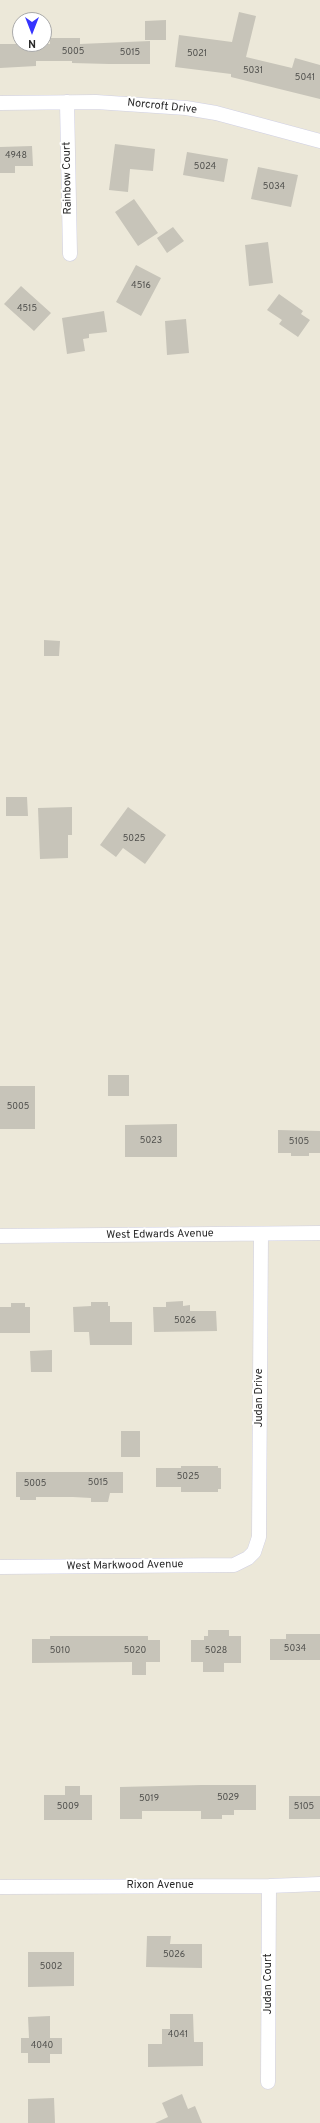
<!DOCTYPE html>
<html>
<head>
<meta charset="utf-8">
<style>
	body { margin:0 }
	#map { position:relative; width:320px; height:2123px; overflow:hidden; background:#ece8d9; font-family:Overpass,sans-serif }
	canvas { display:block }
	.north { position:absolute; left:12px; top:12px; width:40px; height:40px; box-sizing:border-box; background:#fff; border:1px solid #a9a9a9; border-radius:50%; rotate:180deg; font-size:11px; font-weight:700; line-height:16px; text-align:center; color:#292929 }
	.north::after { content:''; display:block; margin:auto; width:14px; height:18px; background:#3634ff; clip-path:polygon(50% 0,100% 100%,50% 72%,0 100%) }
</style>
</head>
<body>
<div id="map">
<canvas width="320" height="2123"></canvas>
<div class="north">N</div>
</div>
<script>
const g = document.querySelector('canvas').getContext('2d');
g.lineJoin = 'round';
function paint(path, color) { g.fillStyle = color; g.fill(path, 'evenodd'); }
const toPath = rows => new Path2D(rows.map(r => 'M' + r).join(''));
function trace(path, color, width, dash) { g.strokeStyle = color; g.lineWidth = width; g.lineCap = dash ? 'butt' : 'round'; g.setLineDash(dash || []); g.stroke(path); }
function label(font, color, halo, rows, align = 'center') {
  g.font = font + ' Overpass,sans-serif'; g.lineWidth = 4; g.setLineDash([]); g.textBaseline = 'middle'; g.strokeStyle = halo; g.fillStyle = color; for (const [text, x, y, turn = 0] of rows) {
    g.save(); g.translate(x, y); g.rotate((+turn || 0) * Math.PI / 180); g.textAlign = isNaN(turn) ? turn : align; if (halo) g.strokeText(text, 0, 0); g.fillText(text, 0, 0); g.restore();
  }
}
paint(toPath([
	[239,12,256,16,246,57,292,68,295,58,320,65,320,99,231,77,231,74,175,67,179,35,232,42],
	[166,20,166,40,145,40,145,21],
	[50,38,80,38,80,44,150,41,150,64,109,64,72,63,72,61,36,61,36,66,0,68,0,44,50,44],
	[115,144,155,149,153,171,130,169,128,192,109,190],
	[32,146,33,166,15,166,15,173,0,173,0,147],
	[187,152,228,159,224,182,183,175],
	[258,167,298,175,291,207,251,199],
	[134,199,158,233,138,246,115,212],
	[173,227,184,241,167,253,157,238],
	[268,242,273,283,249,286,245,245],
	[136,265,161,278,141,316,116,302],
	[21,286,51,313,34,331,4,304],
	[279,294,303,311,301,314,310,320,298,337,279,324,282,320,267,310],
	[104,311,107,332,89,334,89,338,83,339,85,351,67,354,62,318],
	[186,319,189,353,167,355,165,321],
	[44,640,60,641,59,656,44,656],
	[6,797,27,797,28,816,6,816],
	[72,807,72,835,68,835,68,858,40,859,38,808],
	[128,807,166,835,145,864,123,848,116,857,100,845],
	[108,1075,129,1075,129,1096,108,1096],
	[0,1086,35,1086,35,1129,0,1129],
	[177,1124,177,1157,125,1157,125,1125],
	[278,1130,320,1131,320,1153,309,1153,309,1156,291,1156,291,1153,278,1153],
	[183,1301,183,1306,190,1305,190,1311,216,1311,217,1331,154,1332,153,1307,166,1307,166,1302],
	[91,1302,108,1302,108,1306,110,1306,110,1322,132,1322,132,1345,90,1345,89,1332,74,1332,73,1307,91,1306],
	[11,1303,25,1303,25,1307,30,1307,30,1333,0,1333,0,1307,11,1307],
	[52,1350,52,1372,31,1372,30,1351],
	[121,1431,140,1431,140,1457,121,1457],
	[181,1466,218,1466,218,1468,221,1468,221,1489,218,1489,218,1492,181,1492,181,1487,156,1487,156,1468,181,1468],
	[16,1472,123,1472,123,1493,110,1493,108,1502,91,1502,91,1498,73,1497,36,1497,36,1500,20,1500,20,1497,16,1497],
	[208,1630,229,1630,229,1636,241,1636,241,1663,224,1663,224,1672,203,1672,203,1662,191,1662,191,1640,204,1640,204,1636,208,1636],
	[286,1634,320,1634,320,1660,270,1660,270,1639,286,1639],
	[50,1636,148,1636,148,1640,160,1640,160,1662,146,1662,146,1675,132,1675,132,1662,32,1663,32,1639,50,1639],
	[201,1785,256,1785,256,1810,234,1810,234,1815,222,1815,222,1819,201,1819,201,1811,142,1811,142,1819,120,1819,120,1787],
	[65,1786,80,1786,80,1795,92,1795,92,1820,44,1820,44,1795,65,1795],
	[289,1796,320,1796,320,1819,289,1819],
	[147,1936,171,1936,170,1944,202,1944,202,1968,146,1967],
	[28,1952,74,1952,74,1986,28,1987],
	[170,2014,193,2014,194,2042,203,2042,203,2066,148,2067,148,2044,162,2044,162,2029,170,2029],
	[50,2016,50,2038,62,2038,62,2054,50,2054,50,2063,28,2063,28,2053,21,2053,21,2038,29,2038,28,2017],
	[182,2094,188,2109,195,2106,202,2123,155,2123,168,2117,162,2103],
	[54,2098,55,2123,28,2123,28,2099]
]), '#c7c4b9');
const street = toPath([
	[67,102,70,254],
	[0,103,96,102,186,108,216,113,320,141],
	[0,1236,320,1233],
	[0,1567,234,1565,248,1558,254,1552,259,1537,261,1234],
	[0,1887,269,1886,320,1884],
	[268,2082,269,1886]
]);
trace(street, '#cfcfe3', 15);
trace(street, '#fff', 14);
label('9px', '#50504d', null, [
	["5005",73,52],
	["5015",130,53],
	["5021",197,54],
	["5031",253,71],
	["5041",305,78],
	["4948",16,156],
	["5024",205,167],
	["5034",274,187],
	["4516",141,286],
	["4515",27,309],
	["5025",134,839],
	["5005",18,1107],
	["5023",151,1141],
	["5105",299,1142],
	["5026",185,1321],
	["5025",188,1477],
	["5015",98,1483],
	["5005",35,1484],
	["5034",295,1649],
	["5010",60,1651],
	["5020",135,1651],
	["5028",216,1651],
	["5029",228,1798],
	["5019",149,1799],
	["5009",68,1807],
	["5105",304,1807],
	["5026",174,1955],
	["5002",51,1967],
	["4041",178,2035],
	["4040",42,2046]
]);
label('11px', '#292929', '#fff', [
	["Norcroft Drive",162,107,6],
	["Rainbow Court",68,178,-91],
	["West Edwards Avenue",160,1235,-1],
	["Judan Drive",260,1398,-90],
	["West Markwood Avenue",125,1566,-1],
	["Rixon Avenue",160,1886],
	["Judan Court",269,1984,-90]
]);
</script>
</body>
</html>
